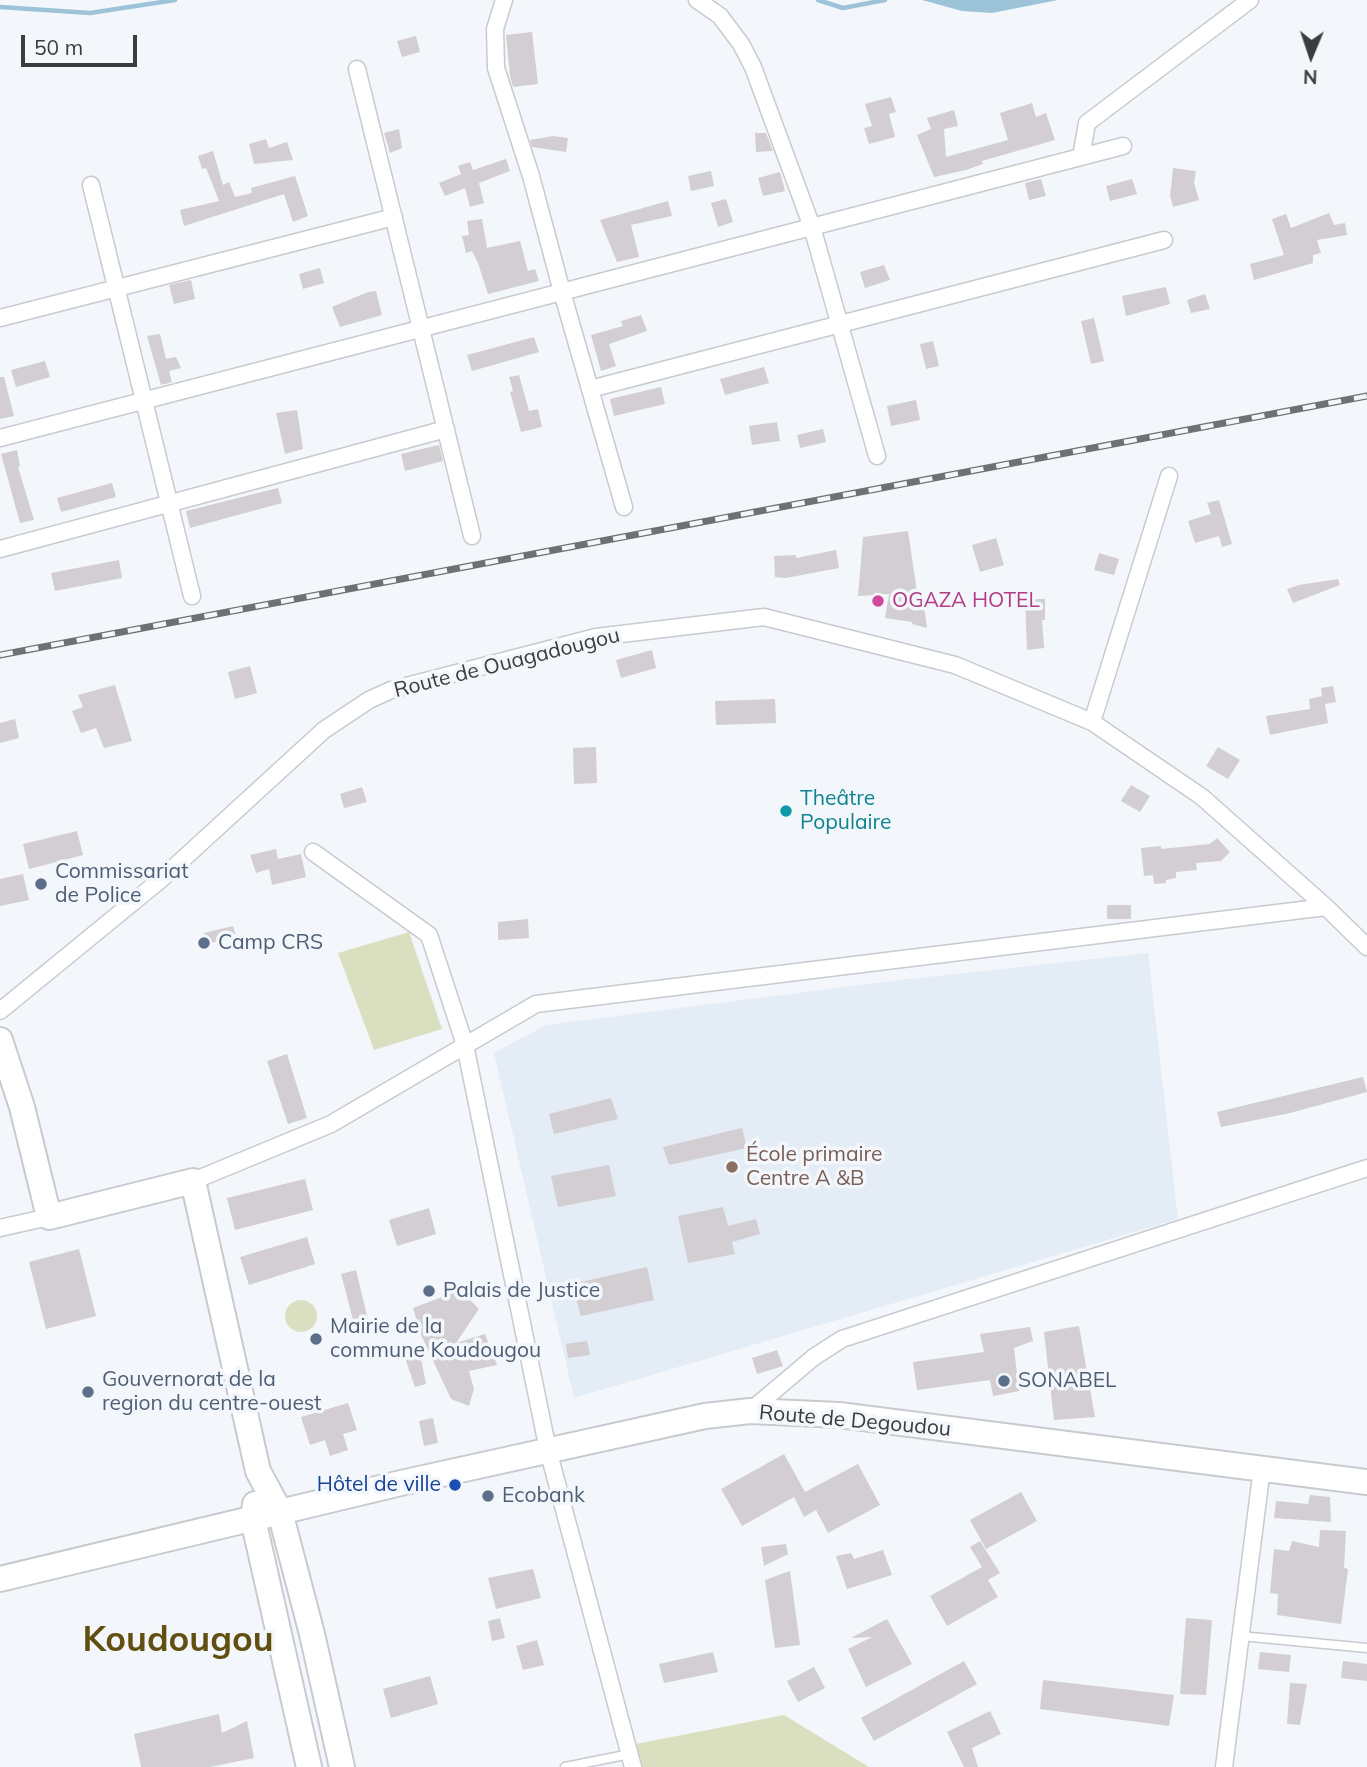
<!DOCTYPE html>
<html>
<head>
<meta charset="utf-8">
<style>
	body { margin:0 }
	#map { position:relative; width:1367px; height:1767px; overflow:hidden; background:#f3f7fb; font-family:Mulish,sans-serif }
	canvas { display:block }
	.north { position:absolute; left:1276px; top:21px; width:70px; height:70px; -webkit-text-stroke:5px #f3f7fb; paint-order:stroke; rotate:182deg; font-size:19px; font-weight:700; line-height:28px; text-align:center; color:#3b3c3e }
	.north::after { content:''; display:block; margin:auto; width:24px; height:32px; background:#3b3c3e; clip-path:polygon(50% 0,100% 100%,50% 72%,0 100%) }
	.scale { position:absolute; left:21px; top:35px; width:116px; height:32px; box-sizing:border-box; border:4px solid #3b3c3e; border-top:0; padding-left:9px; font-size:21px; line-height:24px; white-space:nowrap; color:#3b3c3e; -webkit-text-stroke:5px #f3f7fb; paint-order:stroke }
</style>
</head>
<body>
<div id="map">
<canvas width="1367" height="1767"></canvas>
<div class="north">N</div>
<div class="scale">50 m</div>
</div>
<script>
const g = document.querySelector('canvas').getContext('2d');
g.lineJoin = 'round';
function paint(path, color) { g.fillStyle = color; g.fill(path, 'evenodd'); }
const toPath = rows => new Path2D(rows.map(r => 'M' + r).join(''));
function trace(path, color, width, dash) { g.strokeStyle = color; g.lineWidth = width; g.lineCap = dash ? 'butt' : 'round'; g.setLineDash(dash || []); g.stroke(path); }
function label(font, color, halo, rows, align = 'center') {
  g.font = font + ' Mulish,sans-serif'; g.lineWidth = 7; g.setLineDash([]); g.textBaseline = 'middle'; g.strokeStyle = halo; g.fillStyle = color; for (const [text, x, y, turn = 0] of rows) {
    g.save(); g.translate(x, y); g.rotate((+turn || 0) * Math.PI / 180); g.textAlign = isNaN(turn) ? turn : align; if (halo) g.strokeText(text, 0, 0); g.fillText(text, 0, 0); g.restore();
  }
}
paint(toPath([
	[1148,953,1178,1219,574,1398,494,1053,546,1025,900,980]
]), '#e4ecf6');
paint(toPath([
	[409,932,442,1029,374,1050,338,953],
	'285 1316a16 16 0 1 1 32 0a16 16 0 1 1-32 0Z',
	[784,1715,869,1767,641,1767,636,1744]
]), '#dadfc0');
paint(toPath([
	[922,0,1058,0,992,13,962,11]
]), '#9cc3d8');
trace(toPath([
	[818,0,843,8,885,0],
	[0,7,90,13,175,0]
]), '#9cc3d8', 4.5);
paint(toPath([
	[532,32,538,84,513,87,510,76,506,35],
	[416,36,420,52,402,57,397,41],
	[891,97,896,112,889,114,895,137,869,144,864,128,872,126,865,104],
	[1032,103,1036,117,1046,113,1055,140,982,161,983,164,966,170,934,177,917,135,931,129,927,118,954,110,958,126,944,129,946,157,1008,140,1000,113],
	[399,129,402,148,390,153,384,133],
	[755,133,766,133,773,151,756,152],
	[553,136,568,138,566,152,532,147,530,140],
	[266,139,269,148,287,142,293,160,254,164,249,144],
	[213,151,223,185,229,182,235,197,252,193,251,188,295,176,308,216,293,222,284,194,184,226,180,210,219,201,206,168,202,169,198,156],
	[506,159,510,171,479,183,484,203,470,207,465,188,445,196,439,183,461,174,458,166,470,162,473,170],
	[1173,168,1196,171,1194,183,1199,200,1173,207,1170,196],
	[711,171,714,186,691,191,688,176],
	[780,172,785,191,763,196,758,178],
	[1041,179,1046,196,1029,200,1025,183],
	[1132,179,1137,194,1110,201,1106,186],
	[726,199,733,222,718,227,711,203],
	[668,201,672,216,631,225,639,257,617,262,600,220],
	[1329,213,1334,225,1345,223,1347,235,1317,240,1321,253,1313,255,1313,263,1254,280,1250,264,1284,255,1272,219,1286,214,1291,228],
	[482,219,487,248,520,241,528,271,535,269,539,281,488,294,478,263,472,251,466,253,462,236,469,235,467,221],
	[884,265,890,280,865,288,860,272],
	[320,268,324,283,303,289,299,274],
	[191,280,195,299,174,304,169,285],
	[1166,287,1170,304,1126,316,1122,296],
	[376,291,382,315,340,327,332,307,368,292],
	[1205,294,1210,309,1191,313,1187,300],
	[641,315,647,331,609,344,616,366,601,371,591,335,623,326,621,321],
	[1094,318,1104,361,1091,364,1081,321],
	[160,334,166,359,176,357,181,368,169,371,172,382,161,385,147,336],
	[534,337,539,352,472,371,467,355],
	[933,341,939,366,926,369,920,344],
	[45,361,50,377,16,387,11,370],
	[764,367,769,383,725,395,720,379],
	[519,375,529,411,538,409,542,427,521,432,510,392,513,391,509,377],
	[0,377,4,377,14,416,0,419],
	[661,387,665,404,614,416,610,399],
	[916,400,920,420,891,426,887,406],
	[297,410,303,449,285,454,276,413],
	[777,422,780,441,752,445,749,426],
	[823,429,826,442,800,448,797,435],
	[439,445,443,461,405,471,401,454],
	[17,450,20,466,18,467,34,520,20,523,1,454],
	[112,483,116,497,61,512,57,498],
	[278,488,282,503,190,528,186,511],
	[1219,500,1232,544,1222,547,1219,536,1195,543,1188,521,1211,514,1207,503],
	[908,531,919,605,924,605,927,628,912,624,912,622,885,618,889,594,858,596,863,537],
	[996,538,1004,565,980,572,972,545],
	[836,550,839,568,786,578,775,577,774,556,796,555,796,558],
	[1099,553,1119,559,1114,575,1094,570],
	[119,560,122,578,55,591,51,573],
	[1338,579,1340,585,1293,603,1287,589,1299,585],
	[1025,599,1045,599,1045,620,1042,620,1044,648,1027,650],
	[652,650,656,668,621,678,616,660],
	[250,666,257,693,235,699,228,672],
	[115,685,132,741,104,748,96,728,81,733,72,711,83,707,78,695],
	[1333,686,1336,702,1325,704,1328,723,1270,735,1266,716,1310,709,1309,699,1322,696,1321,688],
	[775,699,776,723,716,725,715,701],
	[15,719,19,738,0,743,0,723],
	[596,747,597,783,574,784,573,748],
	[1218,747,1240,760,1228,779,1206,766],
	[1131,785,1150,796,1140,812,1121,801],
	[362,787,367,802,344,808,340,794],
	[77,831,83,855,29,869,23,844],
	[1217,838,1230,852,1221,861,1196,863,1197,870,1176,872,1176,878,1166,880,1166,883,1154,884,1153,875,1144,876,1141,848,1161,846,1161,849,1210,844],
	[276,849,278,859,301,854,306,877,272,885,269,869,256,873,250,855],
	[23,874,29,900,0,906,0,879],
	[1107,905,1131,905,1131,919,1107,919],
	[528,919,529,938,498,940,498,922],
	[233,926,236,937,207,944,204,933],
	[287,1054,307,1118,288,1124,267,1061],
	[1363,1077,1367,1092,1290,1113,1221,1127,1217,1112],
	[611,1098,618,1119,554,1134,549,1114],
	[742,1128,747,1148,669,1165,663,1147],
	[609,1165,616,1196,558,1207,551,1176],
	[305,1179,313,1210,235,1230,227,1198],
	[723,1207,728,1226,756,1219,760,1234,732,1242,735,1254,688,1263,678,1216],
	[429,1208,436,1234,397,1246,389,1220],
	[307,1237,315,1264,249,1285,240,1257],
	[79,1249,96,1316,46,1329,29,1262],
	[647,1267,654,1300,581,1316,572,1284],
	[356,1270,370,1328,356,1331,341,1274],
	[460,1290,479,1309,456,1343,485,1334,497,1365,469,1371,474,1389,469,1406,451,1399,421,1335,413,1308],
	[1079,1326,1095,1417,1054,1420,1044,1332],
	[1030,1327,1033,1341,1014,1348,1019,1391,993,1396,990,1380,917,1390,913,1362,984,1352,980,1334],
	[587,1341,590,1355,568,1358,566,1344],
	[777,1350,783,1366,757,1374,752,1358],
	[420,1353,426,1384,415,1387,405,1358],
	[348,1403,357,1430,343,1434,348,1450,330,1456,325,1440,310,1445,301,1417],
	[433,1418,438,1443,424,1446,419,1421],
	[784,1454,805,1492,858,1464,880,1505,828,1533,816,1510,804,1517,794,1497,742,1526,721,1489],
	[1021,1492,1037,1521,986,1549,970,1520],
	[1310,1495,1330,1497,1331,1522,1274,1518,1276,1501,1308,1504],
	[1320,1530,1346,1531,1344,1568,1348,1569,1341,1624,1277,1615,1278,1594,1270,1593,1274,1549,1289,1551,1292,1541,1319,1547],
	[980,1541,1000,1573,988,1580,998,1597,947,1626,930,1596,982,1567,970,1547],
	[786,1544,788,1554,764,1566,761,1547],
	[883,1550,892,1575,847,1589,836,1556,851,1553,854,1559],
	[533,1569,541,1598,496,1609,488,1578],
	[790,1571,800,1645,775,1648,765,1580],
	[500,1618,505,1638,492,1641,488,1621],
	[1186,1618,1212,1620,1206,1695,1180,1694],
	[887,1619,912,1664,866,1687,848,1649,872,1637,851,1638],
	[537,1640,544,1665,523,1670,516,1646],
	[713,1652,718,1672,664,1683,659,1664],
	[1260,1652,1291,1655,1289,1672,1258,1669],
	[964,1661,977,1684,874,1741,861,1718],
	[1343,1661,1367,1664,1367,1681,1341,1678],
	[814,1667,825,1688,798,1702,787,1681],
	[430,1676,438,1704,391,1718,383,1689],
	[1043,1680,1174,1695,1169,1726,1040,1709],
	[1290,1683,1307,1684,1300,1725,1287,1724],
	[990,1711,1001,1734,972,1748,978,1767,964,1767,947,1732],
	[219,1714,222,1733,247,1721,254,1758,210,1767,141,1767,134,1734]
]), '#d2ced1');
const service = toPath([
	[1241,1636,1367,1648],
	[565,1767,630,1754]
]);
const minor = toPath([
	[504,0,495,29,496,68,531,176,562,292,624,507],
	[697,0,720,16,741,44,753,67,812,227,877,456],
	[357,69,472,536],
	[1081,157,1087,123,1250,0],
	[91,185,192,596],
	[0,318,394,217],
	[590,389,1164,240],
	[0,438,1123,146],
	[0,549,446,429],
	[1092,722,1169,476],
	[313,852,429,935,465,1045,548,1450,633,1767],
	[0,1011,159,881,324,730,369,700,391,690,596,637,764,617,955,665,1092,722,1202,797,1326,907,1367,947],
	[193,1181,331,1124,536,1004,1326,907],
	[0,1228,49,1217],
	[750,1411,814,1357,842,1339,1367,1168],
	[1224,1767,1262,1468]
]);
const primary = toPath([
	[0,1040,22,1107,49,1217,193,1181,258,1471,280,1512,312,1634,342,1767],
	[255,1504,253,1519,309,1767],
	[0,1579,401,1483,705,1416,750,1411,839,1415,1367,1482]
]);
trace(service, '#c7cace', 11);
trace(minor, '#c7cace', 19);
trace(primary, '#c7cace', 28);
trace(service, '#fff', 8);
trace(minor, '#fff', 16);
trace(primary, '#fff', 24);
const rail = toPath([
	[0,655,1367,396]
]);
trace(rail, '#6e7072', 7);
trace(rail, '#f3f7fb', 4.5, [13]);
for (const [x, y, r, color] of [
	[878,601,7,"#d1479c"],
	[786,811,7,"#0f9aa8"],
	[41,884,7,"#5c6f8a"],
	[204,943,7,"#5c6f8a"],
	[732,1167,7,"#8d6e63"],
	[429,1291,7,"#5c6f8a"],
	[316,1339,7,"#5c6f8a"],
	[1004,1381,7,"#5c6f8a"],
	[88,1392,7,"#5c6f8a"],
	[455,1485,7,"#1a4fb4"],
	[488,1496,7,"#5c6f8a"]
]) { const dot = new Path2D(); dot.arc(x, y, r, 0, 2 * Math.PI); g.fillStyle = color; g.fill(dot); trace(dot, '#f3f7fb', 2.5); }
label('21px', '#b23c85', '#f3f7fb', [
	["OGAZA HOTEL",892,601]
], 'left');
label('21px', '#3b3c3e', '#f3f7fb', [
	["Route de Ouagadougou",507,663,-14],
	["Route de Degoudou",855,1421,5]
]);
label('21px', '#0d838f', '#f3f7fb', [
	["Theâtre",800,799],
	["Populaire",800,823]
], 'left');
label('21px', '#4e5e75', '#f3f7fb', [
	["Commissariat",55,872],
	["de Police",55,896],
	["Camp CRS",218,943],
	["Palais de Justice",443,1291],
	["Mairie de la",330,1327],
	["commune Koudougou",330,1351],
	["Gouvernorat de la",102,1380],
	["region du centre-ouest",102,1404],
	["SONABEL",1018,1381],
	["Ecobank",502,1496]
], 'left');
label('21px', '#785e54', '#f3f7fb', [
	["École primaire",746,1155],
	["Centre A &B",746,1179]
], 'left');
label('21px', '#164399', '#f3f7fb', [
	["Hôtel de ville",441,1485]
], 'right');
label('bold 35px', '#614f12', '#f3f7fb', [
	["Koudougou",178,1640]
]);
</script>
</body>
</html>
